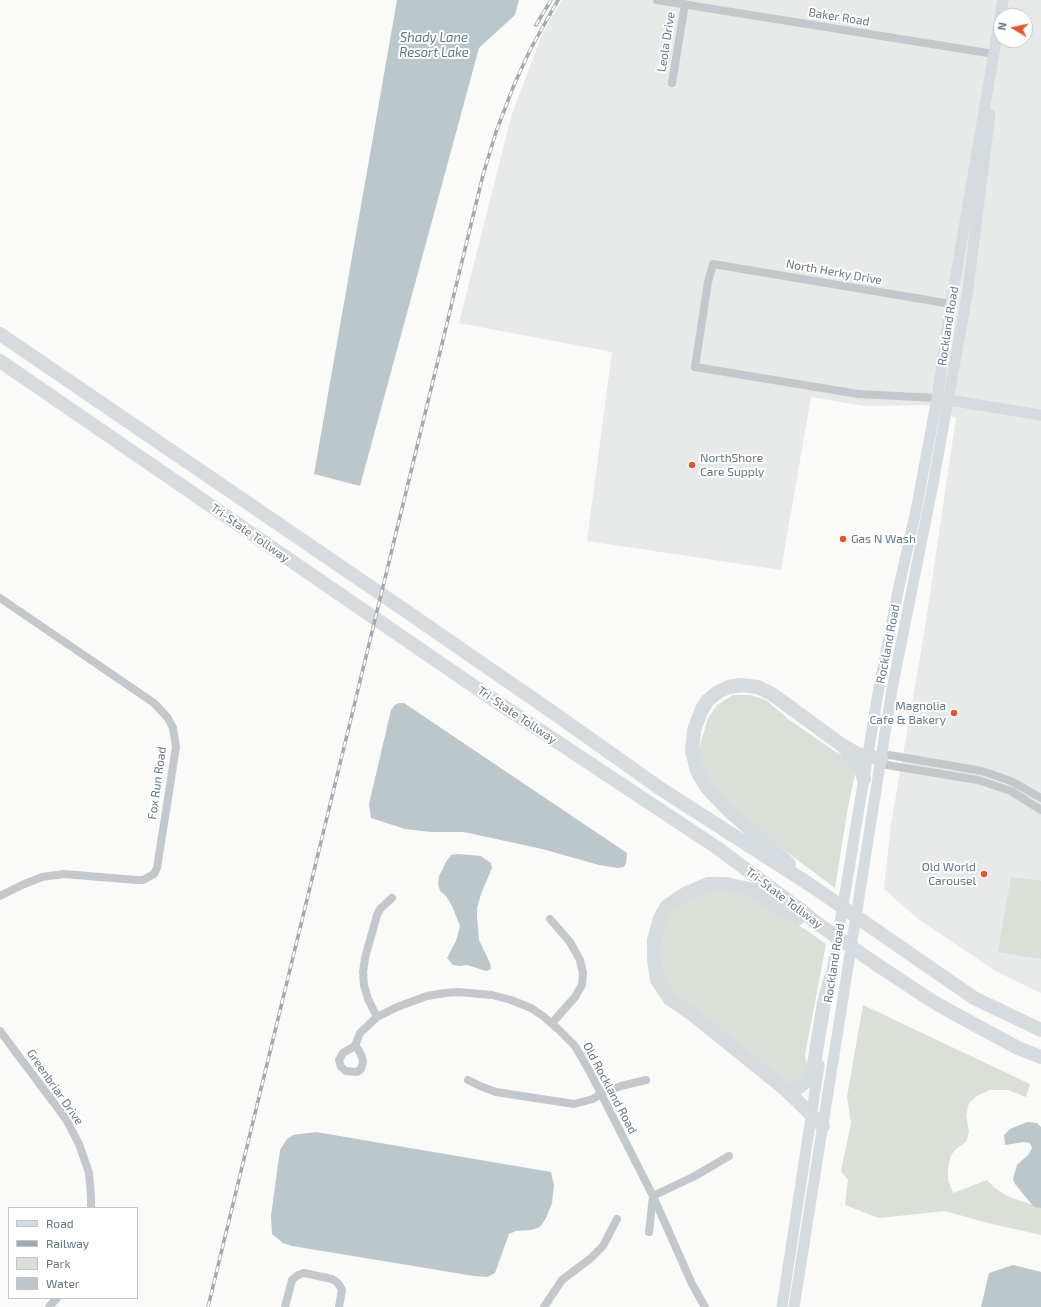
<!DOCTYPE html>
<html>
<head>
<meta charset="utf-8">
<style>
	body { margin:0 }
	#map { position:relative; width:1041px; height:1307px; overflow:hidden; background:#fafaf8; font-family:"Exo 2",sans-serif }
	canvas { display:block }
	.legend { position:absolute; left:8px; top:1207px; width:130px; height:92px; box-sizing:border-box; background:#fff; border:1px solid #c1c8cd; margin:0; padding:5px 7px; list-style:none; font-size:12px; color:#657683 }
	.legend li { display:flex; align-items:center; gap:8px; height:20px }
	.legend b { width:20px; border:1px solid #c1c8cd }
	.north { position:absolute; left:993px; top:8px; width:40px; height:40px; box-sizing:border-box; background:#fff; border:1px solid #c1c8cd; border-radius:50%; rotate:279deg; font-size:11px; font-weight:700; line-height:16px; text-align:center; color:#657683 }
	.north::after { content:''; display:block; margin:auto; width:14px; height:18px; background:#e4572e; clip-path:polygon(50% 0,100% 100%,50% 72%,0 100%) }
</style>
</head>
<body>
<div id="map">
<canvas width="1041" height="1307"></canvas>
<ul class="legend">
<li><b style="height:5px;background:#d6dbdf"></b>Road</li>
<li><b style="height:5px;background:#a2aab0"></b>Railway</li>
<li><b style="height:11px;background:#dadfd7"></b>Park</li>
<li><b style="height:11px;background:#bbc7cb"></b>Water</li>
</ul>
<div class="north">N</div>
</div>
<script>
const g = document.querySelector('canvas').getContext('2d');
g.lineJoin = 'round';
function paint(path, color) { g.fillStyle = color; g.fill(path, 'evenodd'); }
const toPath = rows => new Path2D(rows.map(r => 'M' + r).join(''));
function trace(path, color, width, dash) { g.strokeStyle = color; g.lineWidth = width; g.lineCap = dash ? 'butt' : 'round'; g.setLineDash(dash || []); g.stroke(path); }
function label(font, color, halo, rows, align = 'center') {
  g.font = font + ' "Exo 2",sans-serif'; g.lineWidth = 4; g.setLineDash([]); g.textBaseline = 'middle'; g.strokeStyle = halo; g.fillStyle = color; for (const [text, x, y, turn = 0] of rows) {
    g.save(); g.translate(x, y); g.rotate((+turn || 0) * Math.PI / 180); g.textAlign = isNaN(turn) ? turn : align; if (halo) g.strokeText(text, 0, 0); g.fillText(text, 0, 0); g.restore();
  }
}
paint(toPath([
	[562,0,1041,0,1041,993,997,972,918,919,884,889,891,824,925,628,956,418,926,405,865,406,811,397,781,570,587,541,612,352,459,323,511,117,541,37],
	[1001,16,1025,16,1025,40,1001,40]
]), '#e8e9e9');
paint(toPath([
	[733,695,750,695,766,700,788,719,849,761,854,767,855,774,848,807,835,888,772,841,707,781,698,752,708,718,717,705],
	[1011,877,1041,881,1041,959,998,952],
	[732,888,777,910,826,944,805,1055,807,1064,806,1072,800,1081,792,1083,775,1081,687,1006,659,979,655,953,669,905,698,890],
	[863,1005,1030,1084,1026,1097,1008,1090,990,1090,977,1096,969,1103,966,1115,969,1131,968,1136,966,1142,956,1149,951,1155,948,1167,948,1180,953,1193,987,1180,995,1188,1007,1196,1041,1208,1041,1235,988,1223,945,1211,879,1218,845,1205,848,1180,841,1171,851,1123,847,1097]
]), '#dadfd7');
paint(toPath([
	[397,0,519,0,515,15,479,48,360,486,314,474],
	[399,703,404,703,627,853,626,863,624,867,618,868,599,865,542,849,464,832,431,832,405,829,371,818,369,804,391,710,395,705],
	[458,854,481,856,491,863,492,868,481,894,477,908,477,916,479,940,490,963,491,969,486,971,467,965,459,966,453,965,447,958,456,941,460,926,452,906,446,896,440,891,438,884,439,876,446,862,451,855],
	[1027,1122,1037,1123,1041,1127,1041,1208,1034,1207,1015,1184,1013,1179,1017,1165,1029,1154,1032,1148,1030,1143,1024,1142,1005,1145,1004,1135,1010,1129],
	[316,1132,551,1172,554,1185,552,1203,546,1218,540,1227,531,1230,516,1231,509,1234,495,1273,487,1277,474,1276,292,1246,283,1243,272,1234,271,1216,280,1150,287,1139,293,1135],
	[1013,1265,1041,1272,1041,1307,981,1307,989,1273]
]), '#bbc7cb');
trace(toPath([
	[657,0,994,54],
	[672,83,685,4],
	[937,398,858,394,695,367,708,282,713,264,951,304],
	[0,598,154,703,168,718,173,728,176,747,157,868,154,874,143,880,136,880,64,874,42,877,22,885,0,896],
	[1041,798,1011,781,982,771,889,755,881,759,887,765,978,780,1011,791,1041,810],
	[550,919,570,942,580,960,583,973,582,985,575,997,552,1023],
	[377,1017,368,999,364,985,363,972,365,958,377,915,380,909,392,898],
	[0,1031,66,1119,79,1144,89,1173,91,1196,91,1208],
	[355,1046,358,1049,362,1057,363,1062,361,1069,357,1072,346,1071,341,1067,339,1060,343,1053,355,1046,360,1033,377,1017,397,1007,427,996,445,993,458,992,492,995,511,1000,531,1008,543,1016,558,1029,575,1046,590,1072,653,1196,692,1284,705,1307],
	[468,1080,480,1086,496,1092,574,1104,593,1099,602,1093,621,1086,646,1080],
	[649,1232,653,1196,695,1176,729,1156],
	[49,1307,57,1298],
	[285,1307,292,1280,298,1275,304,1273,332,1279,338,1283,342,1290,339,1307],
	[544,1307,562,1280,591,1258,603,1246,617,1219]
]), '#c3c8cc', 8);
trace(toPath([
	[942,399,1041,415],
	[830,984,878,693,898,591,916,511,937,398,951,304,1003,0],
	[782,1307,819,1065],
	[794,1307,892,689,933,484,968,289,990,114]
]), '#d6dbdf', 11);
trace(toPath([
	[0,334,403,609,558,716,661,789,812,886,974,998,1041,1030],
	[0,361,491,698,716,847,797,907,818,924,879,966,929,999,953,1013,1018,1048,1041,1057],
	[844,748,860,768,864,779],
	[789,864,728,810,707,788,697,771,692,750,694,730,702,709,708,700,718,692,729,687,741,685,758,687,772,694,843,746,858,754,881,759],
	[798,918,749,889,726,884,708,884,685,894,667,906,660,918,654,940,654,960,657,980,670,999,692,1014,785,1089,823,1126],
	[785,1089,793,1089,799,1087,808,1080,813,1070,824,1003,831,977]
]), '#d6dbdf', 14);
const rail = toPath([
	[536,25,551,0],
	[208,1307,483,175,496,132,514,85,530,50,558,0]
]);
trace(rail, '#a2aab0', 3.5);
trace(rail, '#fff', 2, [6]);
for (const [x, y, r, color] of [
	[692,465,4,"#e4572e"],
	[843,539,4,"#e4572e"],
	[954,713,4,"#e4572e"],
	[984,874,4,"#e4572e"]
]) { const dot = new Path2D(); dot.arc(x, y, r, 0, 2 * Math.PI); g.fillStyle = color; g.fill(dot); trace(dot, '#fff', 1.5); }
label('12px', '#657683', '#fff', [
	["Baker Road",839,17,9],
	["Leola Drive",666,42,-81],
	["North Herky Drive",834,272,10],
	["Rockland Road",948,326,-81],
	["Tri-State Tollway",250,533,35],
	["Rockland Road",888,644,-79],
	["Tri-State Tollway",517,715,34],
	["Fox Run Road",157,783,-82],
	["Tri-State Tollway",784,898,37],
	["Rockland Road",834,963,-81],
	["Greenbriar Drive",55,1087,55],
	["Old Rockland Road",610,1088,62]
]);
label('12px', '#657683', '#fff', [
	["NorthShore",700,458],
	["Care Supply",700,472],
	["Gas N Wash",851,539],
	["Magnolia",946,706,"right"],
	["Cafe & Bakery",946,720,"right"],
	["Old World",976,867,"right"],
	["Carousel",976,881,"right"]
], 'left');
label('italic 13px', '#60757c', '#fff', [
	["Shady Lane",434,38],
	["Resort Lake",434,53]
]);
</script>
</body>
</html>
